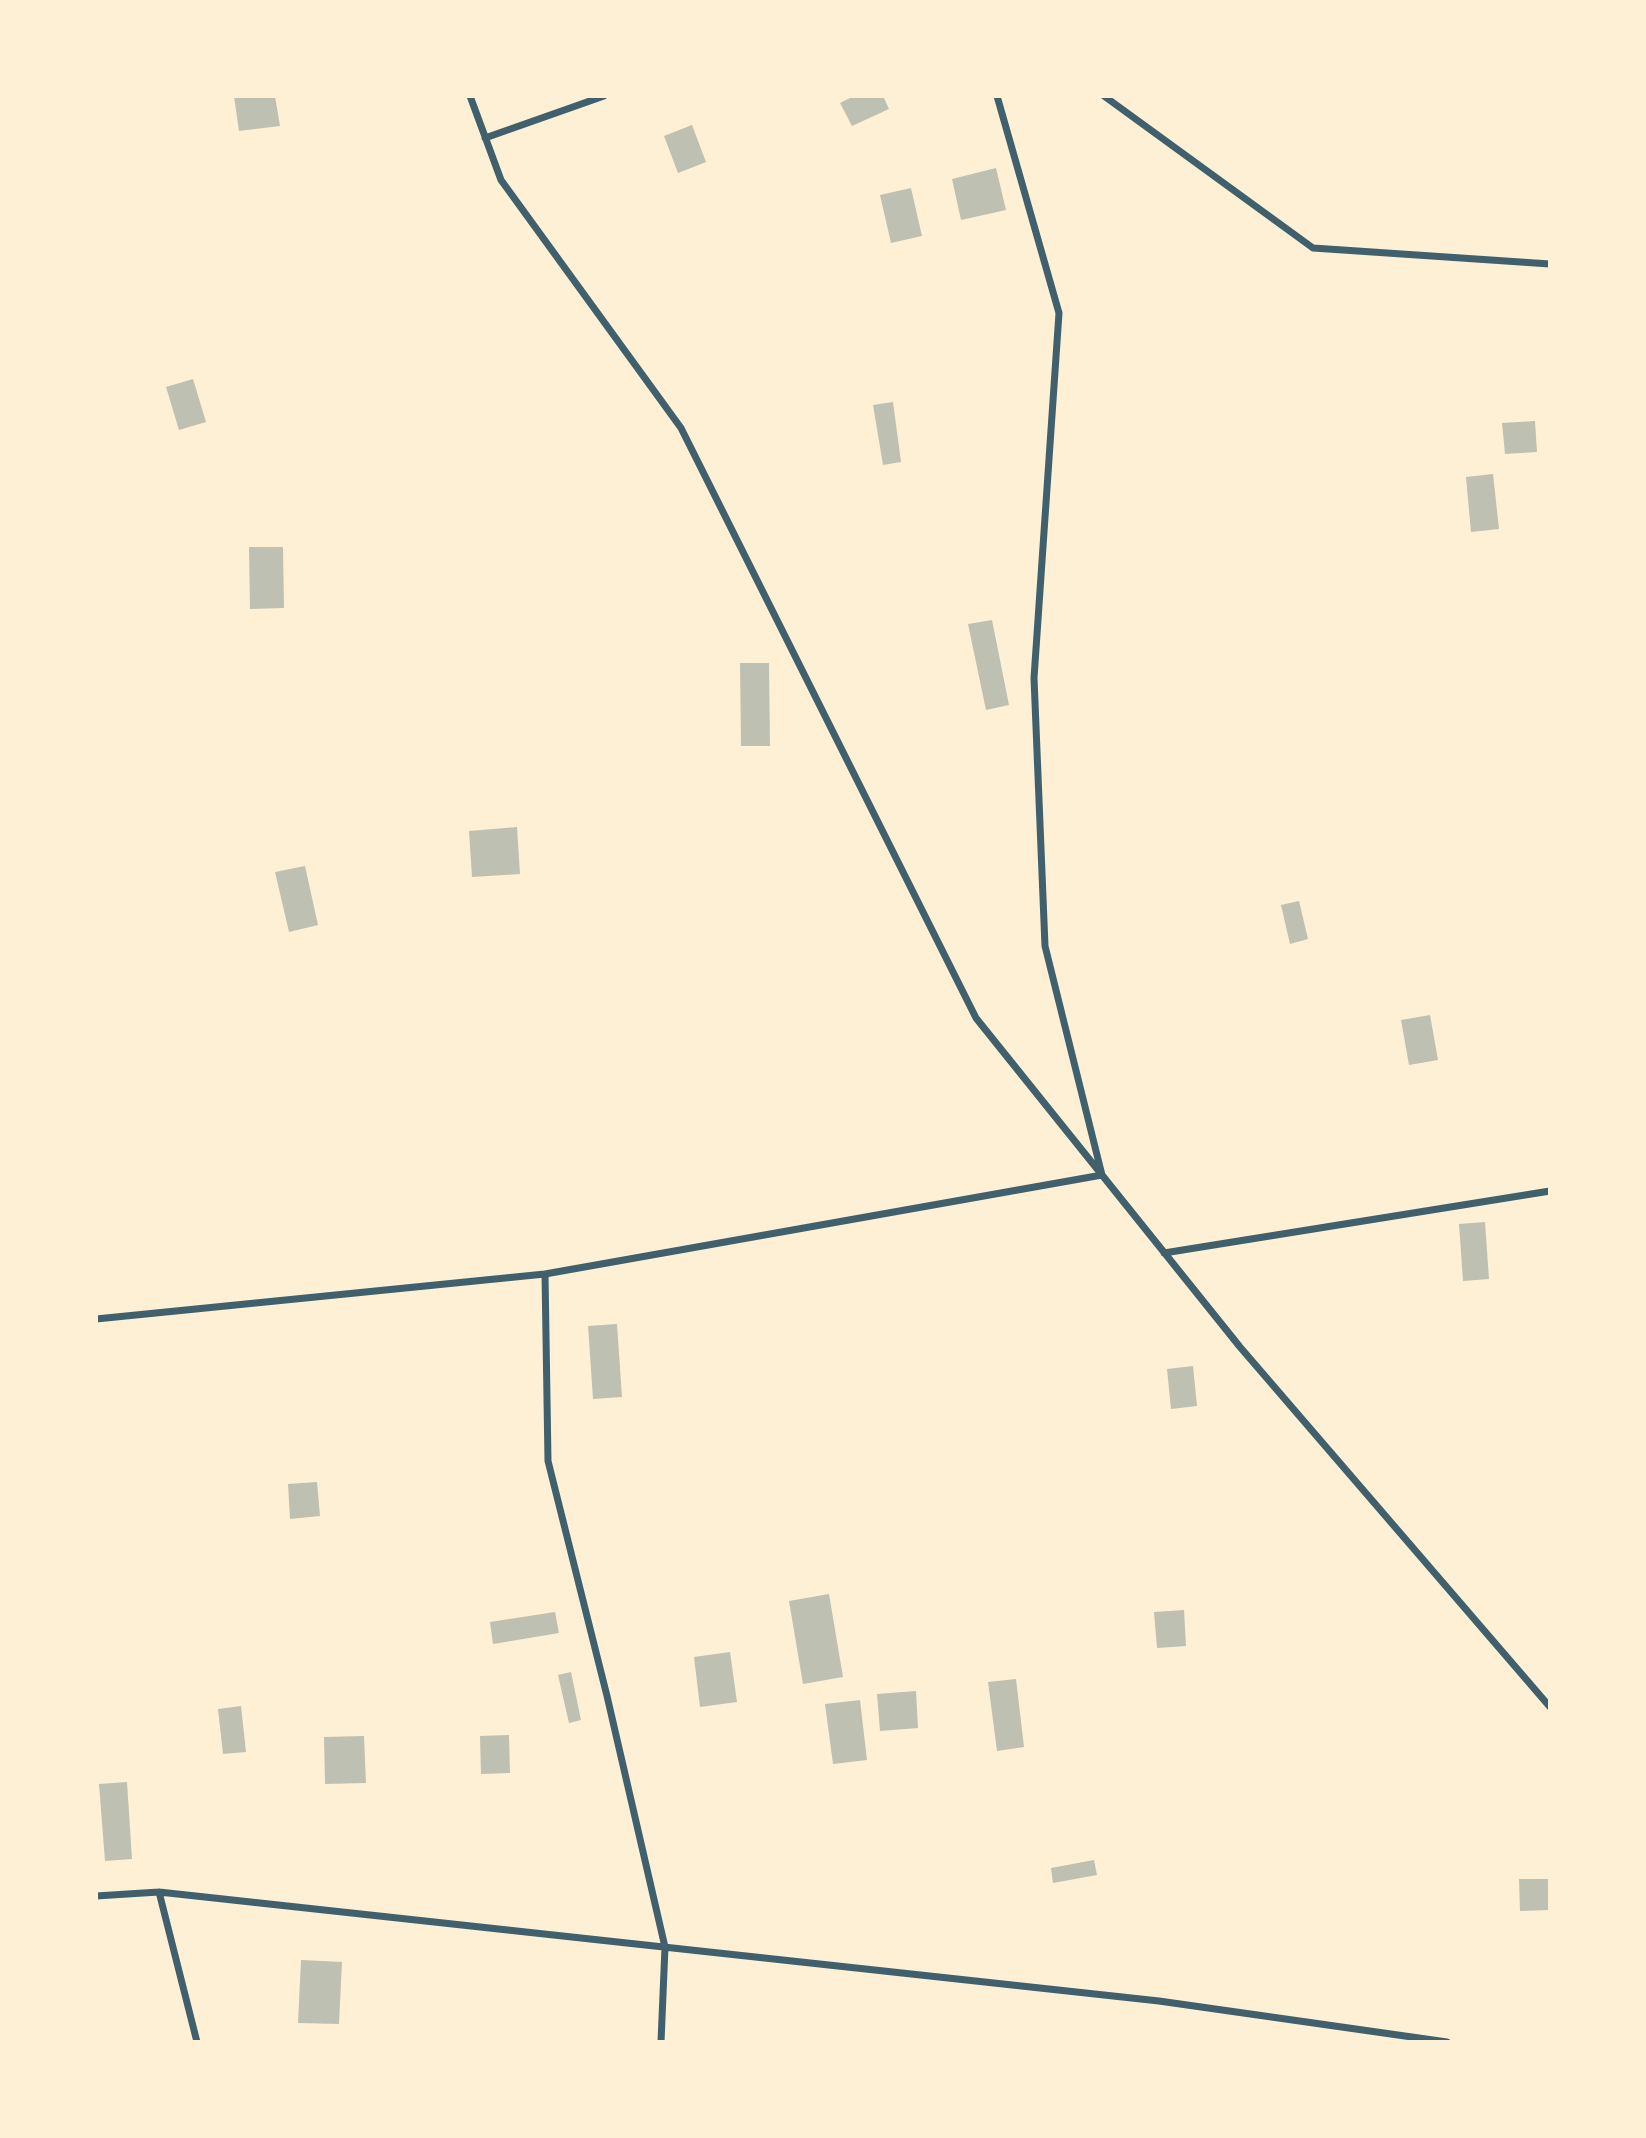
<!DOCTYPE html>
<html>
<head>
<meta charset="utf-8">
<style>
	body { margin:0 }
	#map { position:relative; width:1646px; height:2138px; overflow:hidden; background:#fdf0d5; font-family:Quicksand,sans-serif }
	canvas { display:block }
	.frame { position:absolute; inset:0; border:98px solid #fdf0d5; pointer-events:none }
</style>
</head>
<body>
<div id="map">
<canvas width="1646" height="2138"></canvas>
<div class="frame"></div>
</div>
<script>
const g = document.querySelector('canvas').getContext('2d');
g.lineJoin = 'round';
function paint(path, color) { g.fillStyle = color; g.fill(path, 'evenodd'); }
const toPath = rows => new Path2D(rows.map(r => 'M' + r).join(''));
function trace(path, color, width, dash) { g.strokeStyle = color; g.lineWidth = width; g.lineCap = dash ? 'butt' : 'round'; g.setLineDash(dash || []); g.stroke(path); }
paint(toPath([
	[234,96,275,96,280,126,239,131],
	[854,96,883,96,889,109,852,126,840,103],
	[692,125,706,162,678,173,664,136],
	[996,168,1006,210,961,220,952,179],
	[911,188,922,236,891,243,880,195],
	[193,379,206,422,179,430,166,387],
	[893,402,901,462,883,465,873,405],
	[1535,421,1537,452,1505,454,1502,423],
	[1493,474,1499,529,1471,532,1466,477],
	[249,547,283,547,284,608,250,609],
	[992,620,1009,705,986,710,968,624],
	[740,663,769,663,770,746,741,746],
	[517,827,520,874,472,877,469,831],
	[305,866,318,925,289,932,275,872],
	[1299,901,1308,939,1290,944,1281,905],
	[1430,1015,1438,1060,1409,1065,1401,1020],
	[1485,1222,1489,1279,1463,1281,1459,1224],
	[617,1324,622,1397,593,1399,588,1326],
	[1193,1366,1197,1406,1171,1409,1167,1369],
	[317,1482,320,1516,290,1519,288,1484],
	[829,1594,843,1677,803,1684,789,1601],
	[1184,1610,1186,1646,1157,1648,1154,1612],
	[555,1612,559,1633,493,1644,490,1622],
	[730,1652,737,1702,700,1707,694,1657],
	[571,1672,581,1720,569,1723,558,1675],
	[1016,1679,1024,1747,997,1751,988,1682],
	[916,1691,918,1728,880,1731,877,1694],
	[860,1700,867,1760,833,1764,825,1704],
	[241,1706,246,1752,223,1754,218,1709],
	[509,1735,510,1773,481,1774,480,1736],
	[364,1736,366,1783,325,1784,324,1737],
	[127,1782,132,1859,105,1861,99,1784],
	[1094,1860,1097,1875,1053,1883,1051,1868],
	[1519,1879,1550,1879,1550,1910,1520,1911],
	[301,1960,342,1962,339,2024,298,2023]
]), '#bec0b2');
trace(toPath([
	[470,96,501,180,681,428,976,1018,1240,1347,1550,1707],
	[1104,96,1313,248,1550,264],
	[485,138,604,96],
	[1164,1253,1550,1191],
	[545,1274,548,1461,607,1696,665,1947,661,2042],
	[96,1319,545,1274,1102,1175,1045,946,1034,678,1059,313,997,96],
	[159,1892,197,2042],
	[96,1896,159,1892,1159,2001,1447,2042]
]), '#3f606c', 7);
</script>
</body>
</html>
